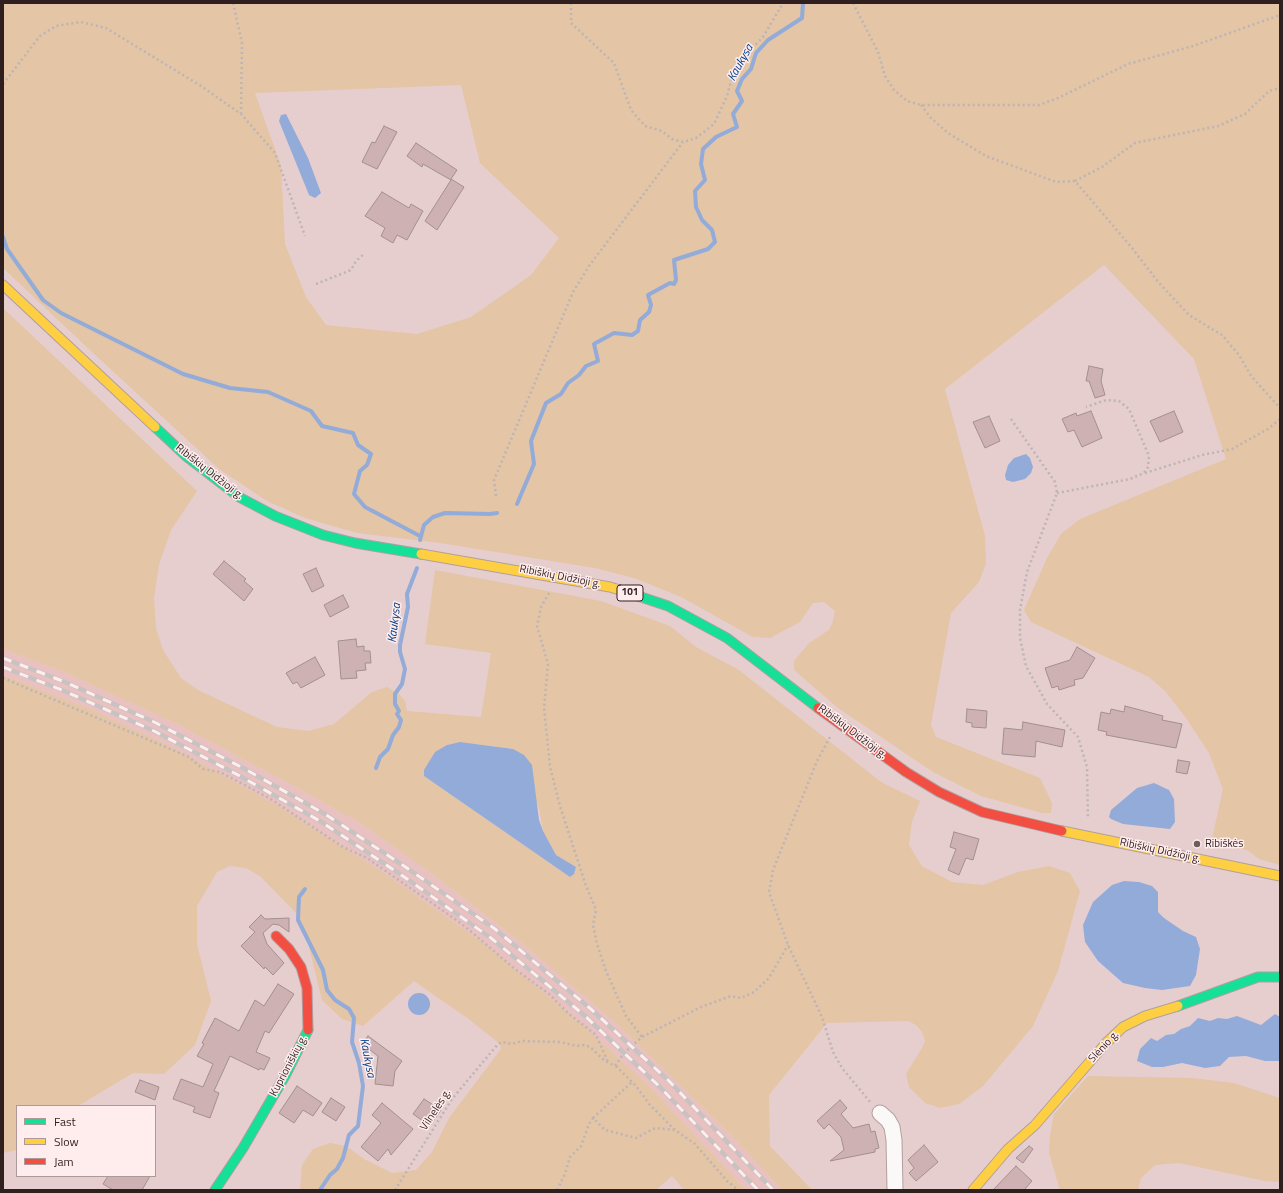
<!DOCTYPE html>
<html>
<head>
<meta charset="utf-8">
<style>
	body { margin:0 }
	#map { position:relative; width:1283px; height:1193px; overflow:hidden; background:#e6cece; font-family:"Titillium Web",sans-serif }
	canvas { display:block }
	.frame { position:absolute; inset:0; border:4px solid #2f1f1f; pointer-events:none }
	.legend { position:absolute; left:16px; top:1105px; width:140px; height:72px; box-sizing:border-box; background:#ffecec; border:1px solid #ac9a9a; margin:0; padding:5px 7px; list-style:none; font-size:12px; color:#2f1f1f }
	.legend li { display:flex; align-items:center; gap:8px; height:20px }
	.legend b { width:20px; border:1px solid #ac9a9a }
</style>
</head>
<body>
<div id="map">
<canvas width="1283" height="1193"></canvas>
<div class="frame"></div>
<ul class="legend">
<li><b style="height:5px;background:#16e098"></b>Fast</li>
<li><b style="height:5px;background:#ffcf43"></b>Slow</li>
<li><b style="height:5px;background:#f24e42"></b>Jam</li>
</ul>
</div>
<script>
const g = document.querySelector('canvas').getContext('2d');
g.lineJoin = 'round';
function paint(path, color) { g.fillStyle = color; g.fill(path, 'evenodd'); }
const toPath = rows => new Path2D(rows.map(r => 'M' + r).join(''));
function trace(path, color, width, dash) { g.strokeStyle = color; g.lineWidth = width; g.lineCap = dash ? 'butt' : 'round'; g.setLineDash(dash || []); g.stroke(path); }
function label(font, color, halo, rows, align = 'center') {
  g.font = font + ' "Titillium Web",sans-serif'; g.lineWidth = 3; g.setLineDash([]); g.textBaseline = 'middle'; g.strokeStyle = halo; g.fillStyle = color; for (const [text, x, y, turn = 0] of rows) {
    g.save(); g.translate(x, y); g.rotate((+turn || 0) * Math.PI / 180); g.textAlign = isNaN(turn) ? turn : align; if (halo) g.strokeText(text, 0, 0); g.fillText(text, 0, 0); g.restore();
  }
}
paint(toPath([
	[3,649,62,671,177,724,292,785,360,823,434,875,523,944,618,1025,735,1139,782,1190,746,1190,651,1088,581,1023,481,941,381,871,280,807,174,748,88,708,3,675]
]), '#e9c1c1');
paint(toPath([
	[3,3,1280,3,1280,865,1259,859,1247,850,1211,843,1223,789,1209,753,1186,718,1165,691,1149,677,1031,622,1024,610,1047,558,1061,534,1080,519,1226,459,1194,359,1104,265,945,389,985,536,986,564,979,582,951,613,931,725,936,737,1040,778,1052,803,1051,813,1042,813,981,796,933,772,838,708,794,670,794,661,809,643,829,630,833,621,835,611,824,602,813,603,800,622,770,638,753,637,681,597,637,579,595,568,440,543,357,533,305,518,267,501,219,469,92,352,3,268],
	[461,85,480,163,559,238,531,275,471,317,417,334,326,325,306,297,285,244,281,166,255,93],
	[3,308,197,491,171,530,159,565,154,598,156,628,163,650,181,678,198,690,277,727,308,731,334,724,372,692,387,687,399,694,405,701,407,711,481,717,491,653,425,644,435,570,601,601,670,626,696,647,739,670,881,782,920,801,912,822,909,845,922,866,952,882,983,885,1018,872,1049,866,1070,873,1080,891,1058,971,1033,1026,983,1086,959,1104,940,1108,925,1103,909,1087,906,1074,922,1048,925,1041,922,1032,916,1025,908,1021,827,1023,769,1095,770,1146,812,1190,782,1190,735,1139,618,1025,523,944,434,875,360,823,292,785,177,724,62,671,3,649],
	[460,742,513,749,539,808,543,831,556,855,576,867,574,873,570,877,424,776,447,745],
	[3,675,88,708,174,748,280,807,381,871,481,941,581,1023,651,1088,746,1190,684,1190,672,1176,656,1190,300,1190,302,1165,313,1149,330,1143,346,1146,364,1159,392,1173,416,1170,432,1152,449,1118,501,1049,500,1044,470,1020,414,981,363,1026,342,1019,322,1000,307,939,297,914,261,877,246,868,230,866,217,872,197,906,197,944,211,1001,195,1045,164,1074,133,1073,78,1106,17,1106,17,1150,3,1153],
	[1088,1076,1193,1078,1234,1083,1280,1098,1280,1182,1265,1181,1179,1163,1155,1165,1141,1178,1138,1190,1060,1190,1049,1153,1050,1135,1054,1114]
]), '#e4c5a5');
paint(toPath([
	[286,114,308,158,321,193,315,198,309,195,279,121,281,115],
	[1026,454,1030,458,1033,467,1031,473,1025,479,1013,482,1006,480,1005,475,1008,465,1014,458],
	[460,742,513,749,524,755,532,765,539,820,543,831,556,855,576,867,574,874,570,877,424,776,424,770,435,752,447,745],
	[1154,783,1169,790,1174,799,1175,822,1170,829,1123,824,1111,819,1109,817,1111,810,1137,788],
	[1124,881,1139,882,1152,886,1158,892,1158,912,1164,918,1183,931,1196,937,1200,949,1196,975,1190,986,1162,990,1145,988,1123,983,1098,961,1085,942,1083,925,1093,902,1112,885],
	'408 1004a11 11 0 1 1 22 0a11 11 0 1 1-22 0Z',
	[1275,1014,1280,1017,1279,1061,1265,1061,1246,1056,1229,1057,1220,1066,1205,1068,1182,1063,1163,1067,1152,1067,1137,1061,1140,1049,1151,1038,1157,1041,1166,1035,1174,1034,1181,1029,1190,1026,1198,1018,1210,1021,1218,1018,1227,1019,1237,1016,1261,1025]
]), '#93abd9');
trace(toPath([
	[3,237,7,249,43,300,61,313,183,374,230,388,268,392,311,411,322,426,353,433,358,445,371,454,367,465,360,471,354,494,365,507,420,536],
	[517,504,534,464,531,441,546,403,561,394,568,383,579,375,586,366,598,361,594,344,614,333,632,335,638,331,640,320,649,312,651,305,648,295,670,283,674,284,676,280,674,260,708,249,715,242,712,230,702,220,696,207,695,191,705,180,701,164,703,149,716,137,737,127,733,114,742,101,737,91,742,79,751,69,756,53,768,40,802,18,803,3],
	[420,540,424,525,433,517,445,513,490,514,497,513],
	[376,768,380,757,388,749,393,735,399,727,401,720,397,714,399,711,395,704,395,694,402,684,405,669,400,652,400,645,408,607,407,594,417,568],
	[305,889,299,897,298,920,323,970,327,990,335,1000,349,1009,354,1018,352,1042,359,1063,363,1086,358,1126,349,1135,343,1158,337,1169,330,1175,320,1190]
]), '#93abd9', 4);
const building = toPath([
	[384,126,397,132,377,169,362,162,372,142,375,143,384,126],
	[416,143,457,170,451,179,464,187,437,230,425,221,451,180,423,164,422,167,407,156,416,143],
	[382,192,409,208,411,204,423,211,407,240,397,235,393,243,381,236,385,228,365,216,382,192],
	[1089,366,1103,369,1101,381,1105,395,1095,398,1089,381,1086,381,1089,366],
	[1091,411,1102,438,1082,447,1074,430,1068,432,1062,419,1076,413,1077,416,1091,411],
	[1174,411,1183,432,1160,442,1150,421,1174,411],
	[989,416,1000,441,985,448,973,422,989,416],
	[224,561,246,579,244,581,253,589,244,601,213,574,224,561],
	[316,568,324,586,312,592,303,574,316,568],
	[343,595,349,607,330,617,324,605,343,595],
	[356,639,357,647,364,646,364,651,370,651,371,663,365,663,366,670,356,671,357,678,341,679,338,641,356,639],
	[1077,647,1095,658,1083,678,1074,680,1075,685,1059,690,1058,686,1052,688,1045,668,1070,660,1077,647],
	[315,657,325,675,301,688,297,682,293,684,286,673,315,657],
	[1125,706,1163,716,1162,720,1182,724,1176,748,1106,735,1107,732,1098,730,1101,712,1110,714,1111,709,1124,712,1125,706],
	[967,709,987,711,986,728,972,727,972,723,966,722,967,709],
	[1023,722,1065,730,1062,747,1036,741,1035,757,1002,754,1004,728,1022,730,1023,722],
	[1178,760,1190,762,1187,774,1176,772,1178,760],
	[954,832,979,839,973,860,966,858,959,875,948,870,956,849,950,847,954,832],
	[261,915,265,919,289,918,289,932,279,925,273,924,263,933,267,944,284,963,273,975,265,967,264,969,241,946,255,932,249,927,261,915],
	[278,984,294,994,269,1033,265,1031,256,1052,270,1058,264,1070,260,1068,259,1070,230,1056,214,1091,219,1093,210,1118,193,1112,195,1107,173,1099,181,1079,203,1087,213,1064,197,1056,204,1044,202,1043,215,1018,239,1031,255,1000,264,1006,278,984],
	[368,1036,402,1061,395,1071,393,1086,375,1084,378,1056,362,1044,368,1036],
	[140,1080,159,1087,155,1100,135,1092,140,1080],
	[297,1086,322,1103,313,1116,303,1110,294,1123,279,1113,297,1086],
	[331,1098,345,1107,336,1121,322,1112,331,1098],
	[424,1099,441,1110,430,1126,413,1114,424,1099],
	[840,1100,847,1108,841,1114,853,1128,869,1124,871,1132,875,1131,879,1148,875,1149,875,1152,830,1161,844,1150,841,1137,829,1124,824,1129,817,1121,840,1100],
	[382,1103,413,1129,391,1155,388,1149,378,1161,361,1147,381,1123,372,1115,382,1103],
	[924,1145,938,1162,916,1181,909,1173,914,1168,908,1160,924,1145],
	[1029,1146,1033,1149,1023,1163,1016,1158,1029,1146],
	[1016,1166,1032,1181,1024,1190,993,1190,1016,1166],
	[108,1176,150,1176,142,1190,113,1190,103,1184,108,1176]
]);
paint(building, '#ceb2b3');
trace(building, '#a18f8f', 1);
const street = toPath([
	[880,1113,888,1120,892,1127,894,1140,895,1190]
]);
const fast = toPath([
	[155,427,187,457,239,497,275,516,323,535,355,543,421,554],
	[623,591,668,606,727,638,818,708],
	[1178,1006,1258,977,1280,977],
	[215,1190,243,1148,285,1076,308,1030]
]);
const slow = toPath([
	[3,285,155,427],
	[421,554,610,587,623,591],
	[1062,831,1280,876],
	[973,1190,1008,1149,1035,1125,1106,1043,1123,1027,1145,1016,1178,1006]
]);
const jam = toPath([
	[818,708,906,772,939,792,982,812,1062,831],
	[276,936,289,949,301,967,307,988,308,1030]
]);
trace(street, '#b19f9f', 17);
trace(fast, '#b19f9f', 11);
trace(slow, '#b19f9f', 11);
trace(jam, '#b19f9f', 11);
trace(toPath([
	[233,3,242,43,241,113],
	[571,3,571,23,614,63,631,110,645,126,662,131,672,139,683,142,696,138,714,124,727,96,735,66,763,37,783,3],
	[853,3,878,52,885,76,894,90,907,101,921,105,1039,105,1058,98,1128,64,1193,46,1280,15],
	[3,84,40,36,56,26,81,22,106,28,201,86,241,114,275,153,305,236],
	[921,105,931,118,948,133,986,156,1056,182,1075,181,1132,248,1159,283,1189,315,1222,335,1239,355,1251,376,1280,408],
	[1075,181,1102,167,1135,143,1218,126,1245,114,1269,91,1280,88],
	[316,284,351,270,356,261,364,254],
	[1011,419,1055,482,1057,493,1027,572,1020,610,1020,638,1026,666,1047,704,1078,737,1087,767,1088,819],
	[1145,473,1202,455,1232,449,1268,429,1280,419],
	[1057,493,1130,479,1144,473,1148,467,1149,456,1129,409,1119,401,1106,400,1086,407],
	[496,496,494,480,573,292,589,266,683,142],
	[549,593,541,607,537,626,548,664,544,708,550,767,560,806,585,883,596,910,593,925,597,944,606,971,626,1016,642,1037],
	[3,678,189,757,203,769,220,772,269,798,343,847,367,858,462,924,515,969,549,994,569,1014,596,1035,608,1062],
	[830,737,817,761,773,870,769,892,788,945,822,1017,833,1052,842,1068,871,1103],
	[616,1066,636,1086,650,1105,675,1130,695,1144,727,1181,738,1190],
	[593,1118,632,1082],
	[395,1190,452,1099,498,1044,502,1042,512,1044,522,1041,560,1042,577,1046,585,1045,590,1047,605,1061,615,1066,624,1053,642,1037,701,1007,731,996,741,998,754,992,769,978,788,945],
	[557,1190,565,1174,570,1157,581,1146,589,1124,593,1118,605,1130,636,1138,655,1128,674,1130]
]), '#bdb4b5', 2.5, [2, 3]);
trace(street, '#fbf8f8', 15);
trace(fast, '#16e098', 9);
trace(slow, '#ffcf43', 9);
trace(jam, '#f24e42', 9);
const rail = toPath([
	[3,658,65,682,154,722,243,768,325,814,404,866,495,929,592,1010,669,1081,773,1190],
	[3,667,62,690,154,731,238,775,320,821,400,874,491,938,584,1015,660,1087,758,1190]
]);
trace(rail, '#c9c2c2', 4.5);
trace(rail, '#ffecec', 3, [9]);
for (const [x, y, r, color] of [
	[1197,844,4,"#6f5c5c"]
]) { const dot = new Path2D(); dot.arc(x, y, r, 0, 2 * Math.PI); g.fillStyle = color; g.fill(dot); trace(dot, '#ffecec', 1.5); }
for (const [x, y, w] of [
	[630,593,26]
]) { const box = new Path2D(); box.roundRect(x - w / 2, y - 8, w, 16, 3); g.fillStyle = '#ffecec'; g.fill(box); trace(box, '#2f1f1f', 1); }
label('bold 10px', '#2f1f1f', null, [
	["101",630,593]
]);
label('11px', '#2f1f1f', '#ffecec', [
	["Ribiškių Didžioji g.",209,472,38],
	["Ribiškių Didžioji g.",560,577,11],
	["Ribiškių Didžioji g.",852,732,37],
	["Ribiškių Didžioji g.",1160,851,12],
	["Slėnio g.",1104,1047,-47],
	["Kuprioniškių g.",289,1066,-62],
	["Vilnelės g.",436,1110,-57]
]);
label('11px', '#2f1f1f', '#ffecec', [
	["Ribiškės",1205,844]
], 'left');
label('italic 12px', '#003d89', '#ffecec', [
	["Kaukysa",741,63,-61],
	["Kaukysa",395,623,-83],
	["Kaukysa",367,1058,79]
]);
</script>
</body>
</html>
